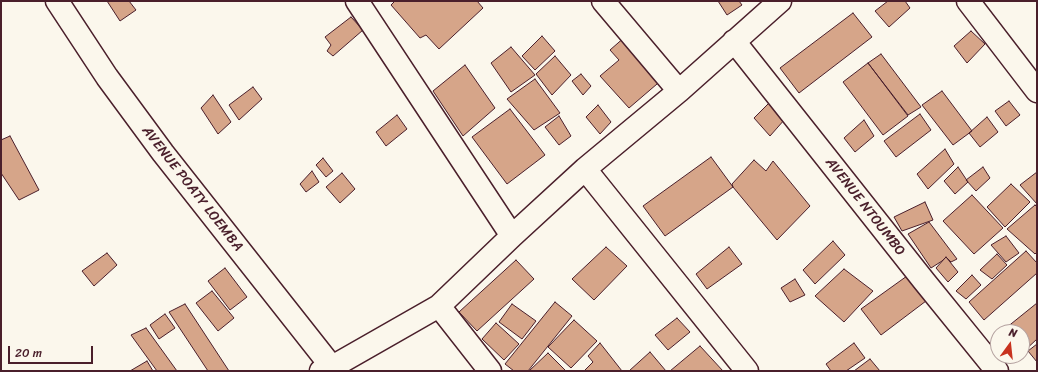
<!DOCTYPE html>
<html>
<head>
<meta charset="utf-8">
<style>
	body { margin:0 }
	#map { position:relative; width:1038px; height:372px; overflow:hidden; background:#fbf7ec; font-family:Sriracha,sans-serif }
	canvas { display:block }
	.frame { position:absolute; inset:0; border:2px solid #4a1f2b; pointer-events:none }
	.north { position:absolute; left:990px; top:324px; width:40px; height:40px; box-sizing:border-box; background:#fbf7ec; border:1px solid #b4a19f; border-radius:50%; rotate:15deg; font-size:11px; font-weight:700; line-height:16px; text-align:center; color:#4a1f2b }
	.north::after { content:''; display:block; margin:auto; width:14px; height:18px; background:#c8321e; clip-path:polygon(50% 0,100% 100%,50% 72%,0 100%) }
	.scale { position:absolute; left:8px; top:346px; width:85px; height:18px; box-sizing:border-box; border:2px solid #4a1f2b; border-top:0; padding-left:5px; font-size:12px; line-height:14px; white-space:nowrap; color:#4a1f2b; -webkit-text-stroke:3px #fbf7ec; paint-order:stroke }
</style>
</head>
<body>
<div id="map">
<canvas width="1038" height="372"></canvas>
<div class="frame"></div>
<div class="north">N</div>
<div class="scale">20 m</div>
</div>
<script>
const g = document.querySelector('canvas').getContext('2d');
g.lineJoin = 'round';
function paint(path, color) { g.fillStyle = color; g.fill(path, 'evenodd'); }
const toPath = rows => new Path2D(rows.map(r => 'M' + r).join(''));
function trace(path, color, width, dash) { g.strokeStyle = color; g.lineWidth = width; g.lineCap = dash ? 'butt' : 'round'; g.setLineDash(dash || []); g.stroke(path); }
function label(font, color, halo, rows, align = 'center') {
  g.font = font + ' Sriracha,sans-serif'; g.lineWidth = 3.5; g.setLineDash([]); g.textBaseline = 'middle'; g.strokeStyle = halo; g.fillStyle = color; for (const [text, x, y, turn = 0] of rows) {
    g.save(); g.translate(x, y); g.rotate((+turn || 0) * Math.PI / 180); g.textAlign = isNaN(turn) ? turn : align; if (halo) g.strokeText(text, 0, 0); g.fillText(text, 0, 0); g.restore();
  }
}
const building = toPath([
	[107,1,129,1,136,10,120,21,107,1],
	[395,1,477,1,483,8,439,49,426,35,420,38,391,5,395,1],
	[718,1,739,1,742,5,727,15,718,1],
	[888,1,905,1,910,8,889,27,875,11,888,1],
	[853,13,872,37,799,93,780,68,853,13],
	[351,17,363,30,333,56,327,51,331,45,325,37,351,17],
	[971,31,985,44,967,63,954,46,971,31],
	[542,36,555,51,535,70,522,56,542,36],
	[626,36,664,78,629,108,600,76,619,60,610,50,626,36],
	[511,47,535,75,511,92,491,63,511,47],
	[881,54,921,107,908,115,868,63,881,54],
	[555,56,571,75,552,95,536,74,555,56],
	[868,63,908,116,883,135,843,82,868,63],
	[465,65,495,108,463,136,433,91,465,65],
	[581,74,591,86,583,95,572,81,581,74],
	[535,79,560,113,534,130,507,99,535,79],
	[253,87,262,99,239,120,229,105,253,87],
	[942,91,972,131,953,145,922,105,942,91],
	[213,95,231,122,218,134,201,108,213,95],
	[1009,101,1020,115,1006,126,995,111,1009,101],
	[770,102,785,119,770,136,754,118,770,102],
	[598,105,611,122,600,134,586,117,598,105],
	[510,109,545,155,507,184,472,137,510,109],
	[920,114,931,130,896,157,884,141,920,114],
	[397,115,407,129,386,146,376,132,397,115],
	[559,116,571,136,559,145,545,127,559,116],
	[987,117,998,132,980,147,969,133,987,117],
	[864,120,874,136,855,152,844,138,864,120],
	[10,136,39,190,19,200,1,173,1,140,10,136],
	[945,149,954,164,928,189,917,174,945,149],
	[711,157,733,187,665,236,643,206,711,157],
	[323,158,333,171,326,177,316,165,323,158],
	[754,160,766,171,773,161,810,206,777,240,733,187,732,184,754,160],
	[958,167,968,182,955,194,944,181,958,167],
	[983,167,990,178,976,191,966,180,983,167],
	[312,171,319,182,306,192,300,184,312,171],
	[1037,172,1037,204,1020,185,1037,172],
	[342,173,355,189,340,203,326,187,342,173],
	[1011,184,1030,202,1005,227,987,207,1011,184],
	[972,195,1003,228,974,254,943,221,972,195],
	[925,202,933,220,902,231,894,217,925,202],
	[1035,205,1037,207,1037,252,1035,254,1007,229,1035,205],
	[929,222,957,259,951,262,946,257,942,261,931,268,908,234,929,222],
	[1006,236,1019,253,1006,262,991,245,1006,236],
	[833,241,845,255,815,284,803,270,833,241],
	[606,247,627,266,594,300,572,279,606,247],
	[729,247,742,264,707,289,696,274,729,247],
	[1026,251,1037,263,1037,273,984,320,969,302,1026,251],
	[107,253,117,265,94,286,82,271,107,253],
	[997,254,1007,265,992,279,980,270,997,254],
	[946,257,958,272,948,282,936,268,946,257],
	[516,260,534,279,477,331,459,312,516,260],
	[225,268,247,297,230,310,208,281,225,268],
	[844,269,873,291,844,322,815,296,844,269],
	[972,275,981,285,966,299,956,291,972,275],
	[907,276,926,301,881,335,861,309,907,276],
	[795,279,805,295,790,302,781,288,795,279],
	[212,291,234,318,218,331,196,303,212,291],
	[555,302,572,316,528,371,514,371,505,364,555,302],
	[1037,303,1037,339,1022,353,1022,332,1001,332,1037,303],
	[185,304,229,371,208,371,169,312,185,304],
	[512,304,536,321,522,339,499,322,512,304],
	[165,314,175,328,159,339,150,325,165,314],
	[677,318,690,332,668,350,655,335,677,318],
	[574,320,597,341,571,368,548,347,574,320],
	[496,323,519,344,504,360,482,339,496,323],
	[146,328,177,371,157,371,131,335,146,328],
	[600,343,622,371,584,371,593,362,588,356,600,343],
	[854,343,865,358,846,371,831,371,826,364,854,343],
	[1037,344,1037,362,1028,351,1037,344],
	[700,346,723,371,670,371,700,346],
	[650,352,666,371,629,371,650,352],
	[548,353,566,371,529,371,548,353],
	[870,359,880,371,854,371,870,359],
	[147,361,153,371,130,371,147,361]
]);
paint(building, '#d6a589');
trace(building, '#4a1f2b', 1);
const minor = toPath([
	[57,1,107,77,163,153,335,371],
	[357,1,512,236],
	[603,1,679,91],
	[968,1,1037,91],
	[734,41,924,281,997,371],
	[585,169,747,371],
	[439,306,490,371],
	[321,371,332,367,439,306,512,236,585,169,679,91,780,1]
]);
trace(minor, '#4a1f2b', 25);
trace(minor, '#fbf7ec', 22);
label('14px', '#4a1f2b', '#fbf7ec', [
	["AVENUE POATY LOEMBA",192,189,52],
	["AVENUE NTOUMBO",865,207,52]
]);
</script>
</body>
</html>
